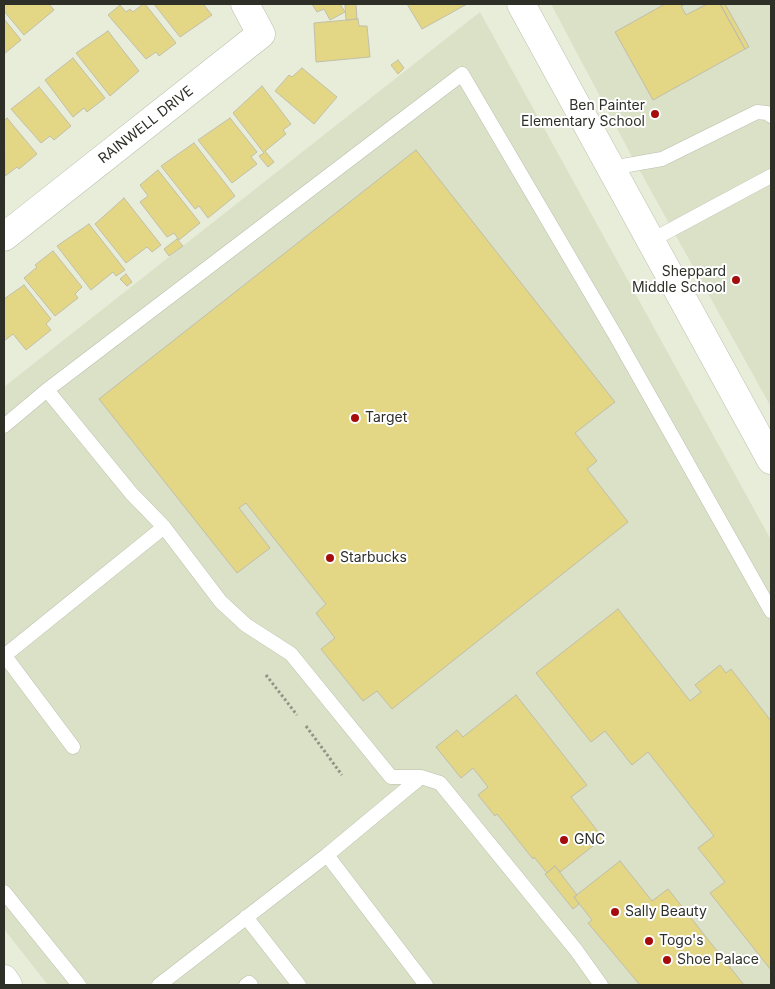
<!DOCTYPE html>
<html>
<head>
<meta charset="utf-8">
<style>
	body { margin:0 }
	#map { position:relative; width:775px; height:989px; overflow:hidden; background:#e7edd8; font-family:Inter,sans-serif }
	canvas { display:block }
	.frame { position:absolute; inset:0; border:5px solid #2e3028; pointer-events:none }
</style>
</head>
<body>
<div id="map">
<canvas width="775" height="989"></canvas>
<div class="frame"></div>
</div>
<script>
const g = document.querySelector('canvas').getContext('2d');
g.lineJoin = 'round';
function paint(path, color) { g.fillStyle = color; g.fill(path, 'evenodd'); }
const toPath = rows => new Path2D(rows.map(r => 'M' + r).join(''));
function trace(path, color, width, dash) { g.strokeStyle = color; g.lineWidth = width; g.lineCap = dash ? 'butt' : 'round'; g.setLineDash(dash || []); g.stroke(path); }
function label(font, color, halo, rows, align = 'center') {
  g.font = font + ' Inter,sans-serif'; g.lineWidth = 4; g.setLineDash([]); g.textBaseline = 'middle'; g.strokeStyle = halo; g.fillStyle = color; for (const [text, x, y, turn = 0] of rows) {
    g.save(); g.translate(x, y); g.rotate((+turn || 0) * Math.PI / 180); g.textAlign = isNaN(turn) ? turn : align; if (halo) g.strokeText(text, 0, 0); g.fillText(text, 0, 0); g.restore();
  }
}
paint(toPath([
	[551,4,771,4,771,407,630,153],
	[480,12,771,540,771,985,48,985,4,929,4,387]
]), '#dae1c6');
const building = toPath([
	[4,4,49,4,54,10,24,35,4,11,4,4],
	[143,4,145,4,176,43,159,56,156,52,146,59,108,15,120,5,126,12,130,9,133,12,143,4],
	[154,4,203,4,212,15,180,37,154,4],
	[312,4,340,4,345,12,330,20,324,9,317,12,312,4],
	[356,4,357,19,346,20,345,5,356,4],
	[407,4,467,4,422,29,407,4],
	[665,4,686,4,681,6,686,15,707,4,720,4,745,49,653,100,615,32,665,4],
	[720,4,725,4,749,47,745,49,720,4],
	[4,19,21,40,4,54,4,19],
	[358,19,359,26,367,26,370,57,316,62,314,23,358,19],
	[108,31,139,71,110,96,76,53,108,31],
	[73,58,105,98,87,112,84,108,73,117,45,80,73,58],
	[398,60,404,68,398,74,391,65,398,60],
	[302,68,337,97,314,124,275,91,289,75,292,77,302,68],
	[262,86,291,124,283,130,286,134,265,151,274,162,268,167,259,156,264,153,233,113,262,86],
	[39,87,71,126,54,140,50,136,41,143,11,109,39,87],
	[7,118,37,154,19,169,17,167,5,176,4,121,7,118],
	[230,118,257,152,251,157,257,164,232,183,198,140,230,118],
	[194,143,235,196,208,218,199,206,195,209,161,166,194,143],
	[416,150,615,402,575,433,597,461,587,469,628,522,392,709,377,691,363,701,321,649,335,638,316,613,326,604,246,503,239,508,270,548,237,573,99,399,416,150],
	[158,170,200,223,179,240,174,233,167,237,140,202,148,196,140,185,158,170],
	[124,198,161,245,152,252,147,247,126,263,95,224,124,198],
	[89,224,125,270,116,276,113,272,91,290,57,246,89,224],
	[177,239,183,246,169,256,164,249,177,239],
	[53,251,82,287,75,294,78,298,55,316,24,278,37,267,35,265,53,251],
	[126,274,132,282,127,286,120,279,126,274],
	[24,285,51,319,46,324,51,330,26,350,13,334,4,341,4,299,24,285],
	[618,609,690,701,701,692,695,685,720,665,726,673,731,669,771,721,771,970,710,893,725,882,698,848,714,836,648,752,632,765,605,731,591,742,536,673,618,609],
	[516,695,587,785,571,797,603,838,560,872,555,866,547,873,534,857,533,859,497,814,495,816,478,795,488,787,473,768,461,778,436,747,457,730,463,737,516,695],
	[620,861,652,901,668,889,744,985,640,985,588,923,592,920,574,897,620,861],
	[555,866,577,895,574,897,579,904,573,909,545,874,555,866]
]);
paint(building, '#e3d785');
trace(building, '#c1beaa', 1);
const service = toPath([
	[611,168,662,159,757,112,767,113,771,116],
	[650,241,771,176],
	[47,390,131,493,164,527,221,602,246,625,291,654,391,777,421,777,440,783,576,950,601,985],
	[4,426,47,390,462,74,617,338,771,611],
	[4,656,164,527],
	[5,656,73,747],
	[327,855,426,985],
	[4,892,79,985],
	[246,917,299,985],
	[159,985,327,855,421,777],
	[246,985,249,983,251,985]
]);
const minor = toPath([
	[521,4,771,460],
	[4,237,261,34,245,4]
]);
const primary = toPath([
	[4,979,8,985]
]);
trace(service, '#bac0ac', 15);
trace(minor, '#bac0ac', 29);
trace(primary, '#bac0ac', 29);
trace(toPath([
	[266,675,297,715],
	[306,726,342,775]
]), '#909485', 3, [2.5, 2.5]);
trace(service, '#fff', 14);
trace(minor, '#fff', 28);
trace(primary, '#fff', 28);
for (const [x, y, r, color] of [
	[655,114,5,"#a40d0c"],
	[736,280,5,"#a40d0c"],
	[355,418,5,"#a40d0c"],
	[330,558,5,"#a40d0c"],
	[564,840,5,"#a40d0c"],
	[615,912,5,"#a40d0c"],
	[649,941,5,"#a40d0c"],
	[667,960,5,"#a40d0c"]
]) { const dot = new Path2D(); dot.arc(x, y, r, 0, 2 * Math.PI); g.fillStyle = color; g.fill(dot); trace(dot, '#fff', 2); }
label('14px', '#2e3028', '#fff', [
	["Ben Painter",645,106,"right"],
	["Elementary School",645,122,"right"],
	["Sheppard",726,272,"right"],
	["Middle School",726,288,"right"],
	["Target",365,418],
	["Starbucks",340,558],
	["GNC",574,840],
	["Sally Beauty",625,912],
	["Togo's",659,941],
	["Shoe Palace",677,960]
], 'left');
label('14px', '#2e3028', '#fff', [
	["RAINWELL DRIVE",146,125,-38]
]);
</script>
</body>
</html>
